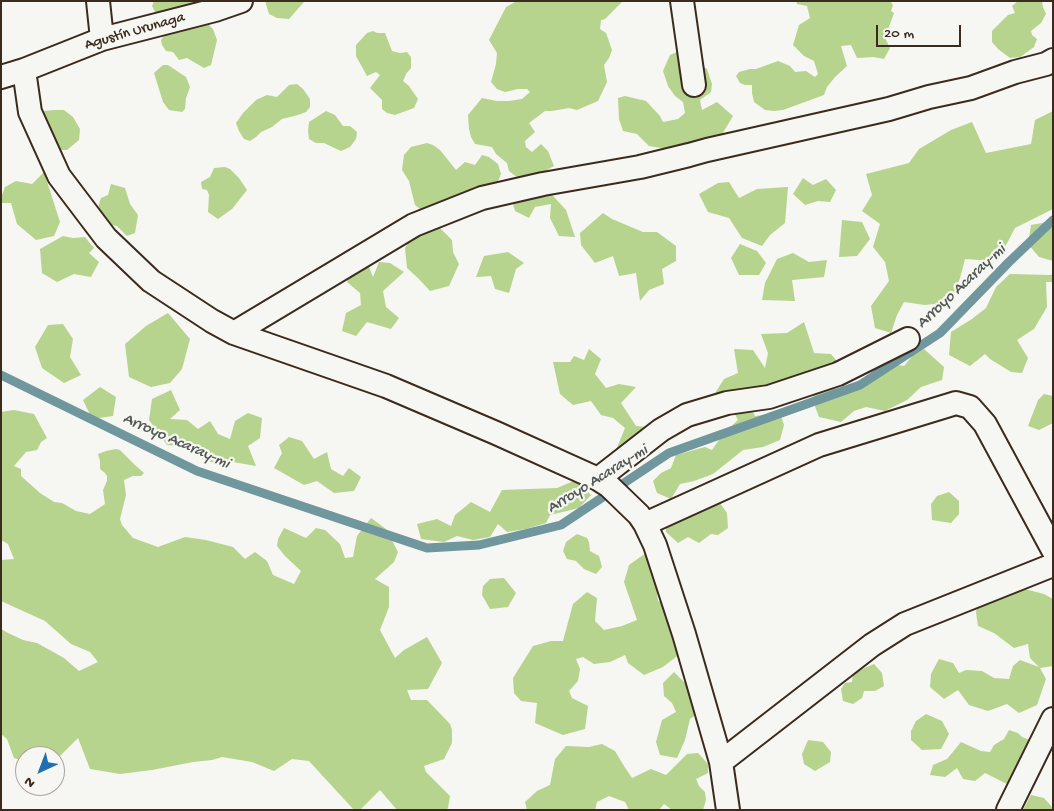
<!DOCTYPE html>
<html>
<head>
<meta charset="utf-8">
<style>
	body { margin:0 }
	#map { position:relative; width:1054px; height:811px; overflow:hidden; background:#f6f6f2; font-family:"Gochi Hand",sans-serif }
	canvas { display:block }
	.frame { position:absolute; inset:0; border:2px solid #3b2a1e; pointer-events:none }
	.north { position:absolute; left:15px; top:746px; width:50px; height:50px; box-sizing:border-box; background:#f6f6f2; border:1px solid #aba49d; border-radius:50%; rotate:223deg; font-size:14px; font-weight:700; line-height:20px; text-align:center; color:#3b2a1e }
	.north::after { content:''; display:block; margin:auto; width:18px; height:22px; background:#1f6fb2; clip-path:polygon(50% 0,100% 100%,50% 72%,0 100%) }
	.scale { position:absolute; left:876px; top:25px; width:85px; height:22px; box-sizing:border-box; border:2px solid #3b2a1e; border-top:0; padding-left:6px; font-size:15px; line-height:18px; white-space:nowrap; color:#3b2a1e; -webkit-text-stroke:4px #f6f6f2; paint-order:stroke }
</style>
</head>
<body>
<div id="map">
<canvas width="1054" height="811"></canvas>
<div class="frame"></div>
<div class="north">N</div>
<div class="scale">20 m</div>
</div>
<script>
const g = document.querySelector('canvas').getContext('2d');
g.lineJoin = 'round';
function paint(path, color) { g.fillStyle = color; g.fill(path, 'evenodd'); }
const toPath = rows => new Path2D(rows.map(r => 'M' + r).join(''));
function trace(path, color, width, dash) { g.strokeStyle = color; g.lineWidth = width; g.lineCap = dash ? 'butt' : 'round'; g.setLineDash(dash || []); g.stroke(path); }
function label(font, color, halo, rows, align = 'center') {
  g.font = font + ' "Gochi Hand",sans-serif'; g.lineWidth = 4.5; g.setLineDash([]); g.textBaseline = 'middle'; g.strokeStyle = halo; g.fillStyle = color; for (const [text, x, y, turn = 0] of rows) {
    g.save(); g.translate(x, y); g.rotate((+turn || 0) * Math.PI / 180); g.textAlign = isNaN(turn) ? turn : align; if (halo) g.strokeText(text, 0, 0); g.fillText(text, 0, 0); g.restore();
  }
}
paint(toPath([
	[154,1,192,1,204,2,159,20,152,6],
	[265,1,304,1,304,2,289,19,277,18,269,14],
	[517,1,623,1,605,19,601,20,600,29,606,33,612,50,609,58,604,65,607,82,598,101,577,110,569,108,552,111,545,111,529,123,535,132,525,141,526,147,532,152,541,144,548,151,554,166,534,177,518,178,509,171,507,163,496,154,492,147,475,144,471,137,469,129,468,115,482,98,497,101,509,101,522,99,530,92,527,89,518,89,505,92,497,89,491,82,496,64,497,53,489,40,506,7],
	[796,1,890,1,893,5,891,11,894,13,885,38,890,48,884,59,873,57,857,58,851,45,841,46,847,66,835,77,827,87,824,95,783,110,774,111,765,110,754,102,752,93,752,85,745,85,740,83,736,76,739,72,750,69,756,69,778,61,790,66,795,72,806,71,815,77,818,74,814,61,804,56,793,45,799,25,810,18,807,6,797,4],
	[1018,1,1043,1,1042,2,1043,7,1046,14,1041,23,1031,31,1032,35,1037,39,1034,47,1020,57,1010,58,998,49,992,42,992,31,1008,15,1015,13,1012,6],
	[207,23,213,29,217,40,211,65,204,68,187,58,179,60,173,52,166,51,162,45,161,40,166,33],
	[373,31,377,33,385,33,392,51,400,53,407,52,411,57,411,68,406,74,403,81,409,86,418,99,414,108,395,115,387,113,382,109,382,100,370,88,380,75,376,72,367,76,356,56,356,45,367,33],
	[677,52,692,55,697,63,707,69,712,84,711,92,700,100,702,110,717,102,733,116,721,136,674,150,649,146,637,134,623,131,619,119,618,98,625,96,646,101,660,116,663,122,678,119,685,113,683,102,675,96,668,86,663,71,670,55],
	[163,65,168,65,186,77,190,87,186,98,185,109,182,112,169,110,163,102,154,73],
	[297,84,303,89,310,99,310,107,306,112,298,115,282,119,272,127,261,132,256,137,250,141,244,139,239,131,236,123,243,113,256,100,267,95,277,97,289,85],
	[54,110,64,110,73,117,80,129,79,140,67,150,58,150,38,120,44,111],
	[326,111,335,115,343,126,350,126,357,132,356,139,350,147,341,151,324,143,316,143,309,139,308,131,309,122],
	[1053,111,1053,209,1015,228,1006,245,992,261,965,259,960,278,951,302,925,305,904,302,897,315,891,333,875,328,871,306,889,281,885,262,873,247,880,224,862,211,872,195,866,174,909,163,919,149,951,130,972,122,986,153,1031,144,1035,120],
	[427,143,433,145,440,150,456,170,465,162,475,165,482,155,489,157,498,164,501,174,496,186,426,214,415,205,409,181,402,170,404,155,411,147],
	[225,167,230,169,239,178,247,190,232,209,218,219,208,212,209,195,207,190,202,189,201,182,210,177,214,168],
	[44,172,60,222,54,236,36,240,17,224,11,203,1,203,1,198,5,187,16,181,32,184],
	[803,178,813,185,826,179,836,190,830,202,818,201,805,205,793,194],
	[729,182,739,198,757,189,788,187,785,223,770,235,762,246,742,238,729,218,708,212,699,194,718,183],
	[111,184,125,188,130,204,138,215,135,233,127,236,117,226,111,225,104,222,96,214,101,198,108,195],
	[544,186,566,210,575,237,559,236,550,218,551,204,535,207,529,218,515,211,511,197],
	[603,213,612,219,643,232,657,232,676,246,676,261,662,269,664,284,649,290,640,301,636,273,619,276,613,256,595,263,581,245,580,233],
	[842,220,862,222,870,239,857,256,839,257],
	[1053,221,1053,261,1039,257,1028,244,1031,225],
	[438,226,452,240,453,252,459,264,449,286,430,291,419,279,407,268,405,248,415,231],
	[63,236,73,238,85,237,94,248,89,253,99,262,91,277,74,274,57,282,42,273,40,249],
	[740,244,757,251,766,263,759,275,739,275,731,258],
	[508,252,524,263,516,269,509,293,495,289,491,276,476,277,484,256],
	[793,253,809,262,827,260,824,277,792,280,795,301,762,300,765,283,777,259],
	[367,262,373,277,379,262,390,263,404,272,383,291,386,307,399,318,391,329,367,322,356,336,342,331,346,313,361,305,360,293,347,282,350,263],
	[1053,273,1053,282,1046,282,1047,307,1034,329,1017,340,1028,358,1022,373,1011,372,990,359,985,354,970,366,949,355,951,332,972,319,986,308,996,287,1010,274,1051,275],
	[168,313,190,339,182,369,170,383,151,387,129,377,125,344,146,326],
	[804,322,814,353,831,354,841,366,823,385,798,374,780,388,771,383,762,388,749,403,755,416,780,413,784,425,780,440,763,447,743,450,713,474,694,481,680,484,671,499,657,493,653,481,661,473,671,468,676,455,705,447,712,450,723,434,738,420,727,400,714,395,724,379,738,373,734,349,753,350,765,368,768,353,761,334,787,333],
	[63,324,73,339,70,357,81,375,64,383,42,368,35,347,48,325],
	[589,349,601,359,595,374,606,388,619,384,636,387,621,403,636,426,659,428,657,450,644,449,634,459,616,450,625,428,613,418,601,415,591,401,573,405,560,394,553,362,570,362,574,356,584,360],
	[924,349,944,367,942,380,921,387,907,400,885,411,866,407,854,411,841,422,819,417,812,398,821,388,849,389,871,373,883,362,904,366,914,354],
	[100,387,116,397,113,416,92,419,83,400],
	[171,390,180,410,170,419,187,420,198,429,210,421,218,434,230,439,235,421,248,413,262,418,260,438,248,446,256,466,233,462,206,462,189,447,167,445,149,420,152,399],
	[1044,394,1053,396,1053,423,1039,430,1028,426,1038,400],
	[14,410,34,414,47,438,41,442,37,450,26,452,14,466,21,469,21,476,40,493,54,502,62,503,76,511,90,514,105,504,103,490,107,481,107,476,105,473,100,469,100,461,98,454,106,451,116,449,120,450,135,465,144,473,141,476,133,476,124,480,126,495,120,519,122,525,133,538,158,547,185,537,206,540,233,547,245,559,255,552,267,561,273,575,294,584,301,571,285,556,277,546,278,539,284,528,306,538,316,528,325,530,340,544,345,558,353,557,357,536,371,518,386,529,398,552,394,562,375,579,389,587,389,607,380,630,395,658,404,650,427,637,442,663,428,689,407,690,411,700,427,700,450,724,452,730,452,743,444,759,424,766,426,772,450,796,448,808,446,810,397,810,380,790,360,810,354,810,309,761,292,759,274,771,252,762,222,757,212,760,193,762,152,770,120,774,90,769,78,738,56,760,55,760,55,756,25,756,25,761,14,758,7,739,1,734,1,629,8,633,23,640,37,643,64,658,79,671,98,662,90,652,71,644,45,621,1,601,1,560,14,559,8,544,1,540,1,412],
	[289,437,302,441,314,459,327,452,331,469,343,476,349,468,361,477,354,491,334,493,317,481,304,485,274,468,282,453,279,445],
	[576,480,591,495,579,508,550,515,546,523,526,529,507,532,498,524,490,537,473,540,457,536,444,542,421,539,417,524,437,519,451,526,455,515,471,502,490,512,502,490,557,488],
	[949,492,959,501,959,514,951,523,932,520,931,504,937,496],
	[720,503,727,513,728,528,718,535,711,534,699,543,688,537,678,543,666,532,666,521,704,506,708,509],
	[577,534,587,538,589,542,590,551,599,556,602,567,596,574,584,569,576,561,567,559,563,551,566,542],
	[650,550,671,575,656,586,658,601,674,610,681,653,663,667,644,675,628,663,625,655,610,662,594,664,583,657,576,659,580,669,578,681,569,691,572,698,588,706,585,729,563,735,535,723,537,703,521,701,514,693,513,678,533,646,551,641,563,641,573,604,587,592,597,598,595,621,604,630,622,626,637,620,624,582,629,565],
	[504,578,516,593,508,607,490,609,482,595,483,586,490,579],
	[1021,588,1044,594,1053,599,1053,666,1040,668,1046,679,1037,705,1019,713,1007,704,988,711,969,705,958,690,944,699,930,687,931,674,939,659,953,663,959,673,966,670,982,671,994,678,1009,679,1013,666,1020,660,1039,667,1030,658,1028,644,1014,648,994,633,978,626,976,612,978,602],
	[874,664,882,673,884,686,875,691,864,691,862,698,853,704,843,701,841,689,845,683,852,682,853,673],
	[674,672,690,688,704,709,690,719,685,740,677,758,660,755,656,742,662,720,676,712,672,703,664,696,663,683],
	[926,714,942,721,949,734,941,749,922,750,911,740,911,731,916,721],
	[1009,730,1018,733,1022,737,1030,740,1043,752,1024,778,1007,784,985,773,975,781,963,779,957,768,945,777,930,775,933,765,947,759,961,742,981,751,990,752,994,745,1004,739],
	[808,740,823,742,831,752,830,762,815,771,804,764,802,754],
	[602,744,615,751,624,766,632,778,651,769,666,775,687,754,698,753,708,764,708,773,696,779,699,786,705,792,706,800,703,810,672,810,664,804,659,810,629,810,625,802,609,796,597,802,595,810,527,810,525,802,537,791,550,785,555,759,566,746,589,747],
	[1031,795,1044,798,1052,807,1052,810,1023,810]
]), '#b6d48d');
trace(toPath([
	[1,375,197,471,427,548,479,545,561,525,669,453,860,385,940,333,1009,262,1053,220]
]), '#70969e', 9);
const street = toPath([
	[98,1,102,39],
	[682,1,694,85],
	[24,70,30,112,59,176,106,238,151,281,212,321,234,333,386,386,496,433,598,479,609,486,639,515,645,524,655,545,684,634,721,762,728,810],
	[1,77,24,70,102,39,215,10,241,1],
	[234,333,414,225,482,198,543,184,640,167,689,155,707,150,889,109,929,97,971,88,1015,72,1046,64,1053,60],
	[598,479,661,430,687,415,727,403,769,397,838,374,908,339],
	[645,524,819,445,956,403,970,407,985,424,1053,550],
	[721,762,872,645,905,624,1053,565],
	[1008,810,1053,719]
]);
trace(street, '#3b2a1e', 26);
trace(street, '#f6f6f2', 22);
label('15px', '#3b2a1e', '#f6f6f2', [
	["Agustín Urunaga",135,32,-16]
]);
label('italic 16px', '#515753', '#f6f6f2', [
	["Arroyo Acaray-mi",962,287,-43],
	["Arroyo Acaray-mi",176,442,24],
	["Arroyo Acaray-mi",598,480,-32]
]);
</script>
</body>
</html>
